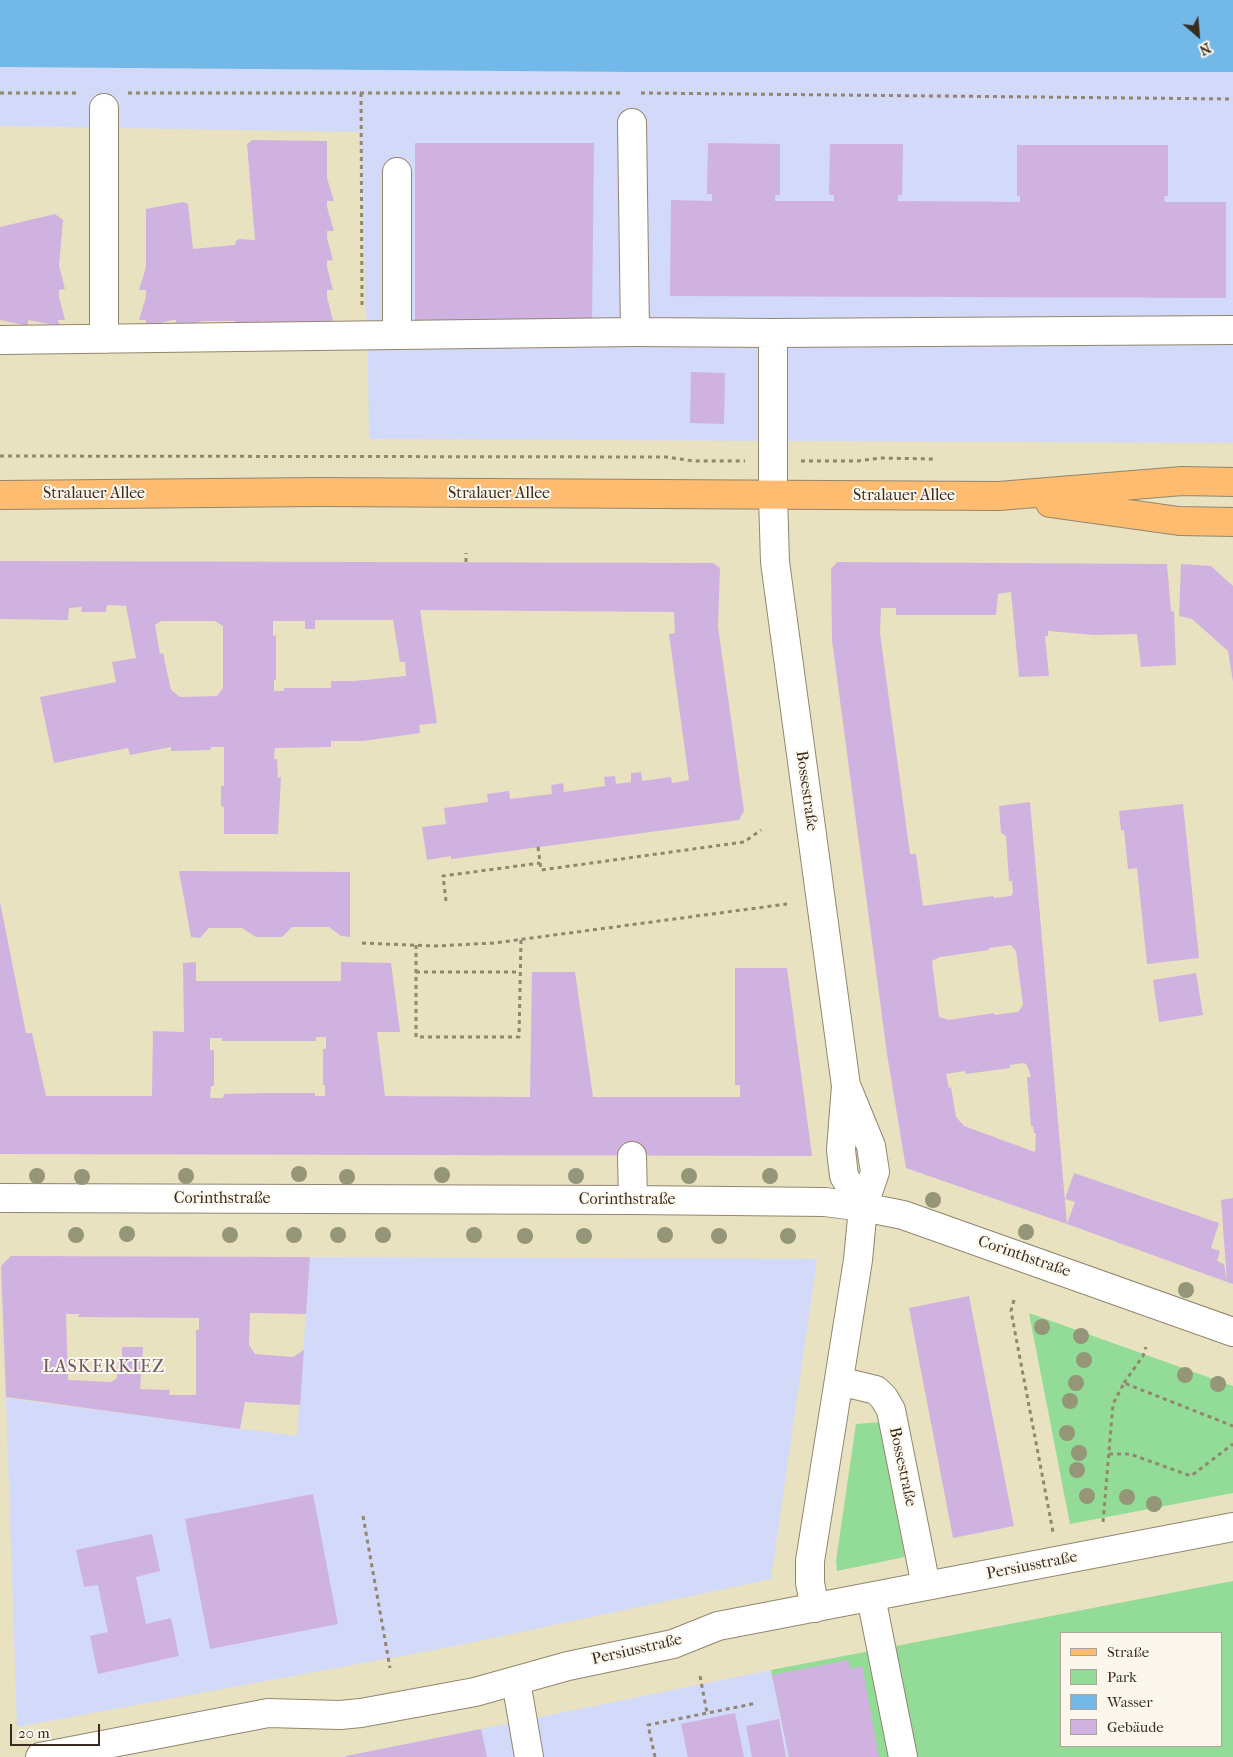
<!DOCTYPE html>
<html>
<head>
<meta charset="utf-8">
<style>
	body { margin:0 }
	#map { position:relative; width:1233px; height:1757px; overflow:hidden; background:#e8e2c0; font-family:"IM FELL French Canon",serif }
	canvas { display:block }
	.legend { position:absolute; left:1060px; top:1632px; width:162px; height:115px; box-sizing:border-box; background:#fbf7ec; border:1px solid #aea59a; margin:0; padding:6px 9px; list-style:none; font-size:15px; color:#3b2a1e }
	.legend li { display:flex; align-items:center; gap:10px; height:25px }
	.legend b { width:25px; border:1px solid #aea59a }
	.north { position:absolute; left:1173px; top:10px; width:50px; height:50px; -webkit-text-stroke:4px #fbf7ec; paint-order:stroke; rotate:153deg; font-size:14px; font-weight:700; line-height:20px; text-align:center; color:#3b2a1e }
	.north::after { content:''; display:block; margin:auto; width:18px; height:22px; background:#3b2a1e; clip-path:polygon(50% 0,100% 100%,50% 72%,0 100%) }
	.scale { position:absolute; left:10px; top:1724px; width:90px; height:22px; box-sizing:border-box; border:2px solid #3b2a1e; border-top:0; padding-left:6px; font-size:15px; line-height:18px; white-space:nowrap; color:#3b2a1e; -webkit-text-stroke:4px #fbf7ec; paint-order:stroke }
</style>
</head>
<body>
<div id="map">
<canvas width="1233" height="1757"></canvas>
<ul class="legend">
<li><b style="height:6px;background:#fdbc70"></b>Straße</li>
<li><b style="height:14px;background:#93dc98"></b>Park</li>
<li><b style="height:14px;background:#72b9e9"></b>Wasser</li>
<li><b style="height:14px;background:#d0b2e0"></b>Gebäude</li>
</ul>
<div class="north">N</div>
<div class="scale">20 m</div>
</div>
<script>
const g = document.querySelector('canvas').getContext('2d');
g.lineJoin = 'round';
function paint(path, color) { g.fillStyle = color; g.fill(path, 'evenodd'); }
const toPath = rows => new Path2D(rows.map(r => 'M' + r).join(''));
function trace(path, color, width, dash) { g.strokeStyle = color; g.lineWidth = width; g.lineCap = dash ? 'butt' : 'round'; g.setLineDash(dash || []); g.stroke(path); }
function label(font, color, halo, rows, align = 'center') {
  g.font = font + ' "IM FELL French Canon",serif'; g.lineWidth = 4; g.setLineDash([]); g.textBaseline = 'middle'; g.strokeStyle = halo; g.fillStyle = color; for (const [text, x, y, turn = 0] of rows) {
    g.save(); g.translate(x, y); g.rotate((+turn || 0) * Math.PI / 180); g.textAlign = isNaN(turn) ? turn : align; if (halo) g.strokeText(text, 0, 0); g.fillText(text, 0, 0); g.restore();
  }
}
paint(toPath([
	[0,67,634,72,1233,72,1233,443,369,439,368,364,360,132,0,126],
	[310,1257,817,1259,771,1579,455,1646,17,1727,6,1398,297,1436],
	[771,1670,789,1757,341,1757,481,1729]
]), '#d2d9f9');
paint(toPath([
	[1029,1313,1233,1386,1233,1493,1070,1524],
	[880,1422,905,1557,837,1571,836,1561,856,1424],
	[1233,1581,1233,1757,789,1757,771,1670],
	[1062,1633,1222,1633,1222,1746,1062,1746]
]), '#93dc98');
paint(toPath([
	[0,0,1233,0,1233,72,634,72,0,67]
]), '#72b9e9');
paint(toPath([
	[252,140,327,141,327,178,334,201,327,201,327,207,334,231,327,231,327,238,333,260,327,261,327,267,333,290,327,290,327,297,333,321,322,321,295,328,295,321,291,321,265,328,265,321,235,327,235,321,203,321,177,328,176,320,172,320,146,327,146,320,139,320,146,297,146,290,139,290,146,267,146,209,183,202,188,204,193,249,235,245,236,241,239,239,255,240,247,144],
	[415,143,594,143,592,321,415,320],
	[708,143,780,144,780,195,775,195,775,201,834,201,834,195,829,195,830,144,903,144,902,195,898,195,898,201,1020,202,1020,196,1017,196,1017,145,1168,145,1168,196,1164,196,1165,202,1226,202,1226,298,670,296,671,200,712,201,712,194,707,194],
	[55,214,63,220,59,266,65,289,59,290,59,297,65,320,58,320,59,326,28,320,28,326,0,320,0,227],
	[691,372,725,373,724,424,690,423],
	[0,561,713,563,720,568,718,627,744,811,739,820,451,859,451,856,427,860,422,827,446,824,444,808,488,802,487,794,509,791,510,799,552,794,551,785,563,783,564,792,605,786,604,777,615,776,616,784,631,782,631,773,641,772,642,781,671,777,672,783,689,780,669,634,675,633,674,612,420,610,437,723,419,725,420,733,363,741,331,741,331,747,275,748,274,759,277,759,278,778,281,777,278,834,224,834,224,807,221,806,221,786,224,786,224,747,211,747,210,750,171,751,171,747,130,755,128,748,54,763,40,697,116,682,112,662,136,658,126,606,107,605,106,612,81,612,82,607,69,608,68,620,0,619],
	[315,620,393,620,400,662,405,662,406,676,354,681,331,681,331,688,284,688,284,691,274,691,274,680,276,680,276,635,273,636,273,621,305,621,305,629,315,629],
	[161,621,215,621,223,626,223,688,217,696,180,697,171,690,163,653,160,654,155,625],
	[837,562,1167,564,1171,611,1174,612,1176,665,1141,667,1137,634,1094,635,1048,631,1048,636,1045,636,1049,676,1019,677,1011,592,998,594,996,615,896,615,896,608,881,608,880,633,910,854,916,854,923,906,993,896,994,898,1011,896,1013,892,1012,881,1009,881,1006,836,1001,833,999,806,1030,802,1067,1224,906,1168,887,1054,832,640,831,569],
	[1011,945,1016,951,1023,1005,1018,1012,994,1015,994,1013,949,1020,939,1017,932,961,940,957,989,950,989,948],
	[1024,1063,1027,1065,1031,1077,1027,1077,1031,1126,1033,1126,1034,1133,1036,1133,1035,1152,964,1126,956,1117,951,1087,949,1088,946,1074,965,1071,966,1074,1010,1068,1010,1065],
	[1181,564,1211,566,1233,586,1233,682,1228,651,1192,619,1179,616],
	[1183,804,1199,958,1147,964,1137,868,1128,869,1124,830,1121,830,1119,811],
	[179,871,350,872,350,937,341,936,329,927,292,927,282,937,256,937,242,928,209,928,200,938,191,937],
	[0,902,26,1033,32,1033,46,1096,152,1096,153,1031,184,1032,183,963,196,962,196,981,341,981,341,962,391,963,400,1032,377,1032,385,1096,530,1097,532,972,575,972,593,1097,740,1097,740,1085,735,1085,735,968,787,968,812,1156,0,1154],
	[316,1037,326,1037,326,1049,323,1049,323,1085,325,1085,325,1096,315,1096,315,1093,266,1093,224,1094,223,1098,210,1098,211,1086,214,1086,214,1050,210,1050,210,1038,222,1038,222,1041,316,1041],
	[1196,973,1203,1015,1159,1022,1153,980],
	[1074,1173,1219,1223,1211,1248,1220,1251,1217,1261,1224,1264,1227,1282,1067,1224,1075,1202,1065,1199],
	[1233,1198,1233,1284,1227,1282,1221,1200],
	[11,1256,310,1257,306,1314,250,1313,249,1345,255,1354,293,1357,304,1350,300,1405,245,1402,240,1429,6,1397,1,1266],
	[66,1314,79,1314,78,1317,199,1318,199,1330,196,1330,196,1395,169,1395,170,1390,140,1389,143,1347,122,1347,122,1362,118,1362,117,1378,111,1382,68,1380],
	[969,1296,1014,1526,953,1538,909,1308],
	[313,1494,338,1624,210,1649,185,1519],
	[152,1534,160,1571,136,1577,146,1624,171,1618,179,1656,98,1674,90,1636,108,1632,98,1585,84,1587,76,1550],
	[848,1660,850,1669,862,1666,879,1757,789,1757,772,1675],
	[735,1713,744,1757,688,1757,681,1724],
	[779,1719,786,1757,752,1757,746,1726],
	[481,1729,487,1757,346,1757,346,1756]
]), '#d0b2e0');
const minor = toPath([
	[104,108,104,339],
	[632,123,635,332],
	[397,172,397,335],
	[773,333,773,496,775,562,846,1086,841,1150,844,1176,863,1207],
	[0,340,635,332,773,333,1233,330],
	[632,1156,633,1200],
	[0,1198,633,1200,825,1202,863,1207,903,1215,1233,1332],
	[839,1381,876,1390,884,1398,891,1410,926,1586],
	[871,1597,903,1757],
	[815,1608,810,1583,810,1561,858,1260,863,1207,875,1172,871,1146,848,1090],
	[516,1681,529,1757],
	[40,1757,268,1713,340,1715,361,1713,475,1692,568,1666,673,1644,718,1626,1233,1527]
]);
const major = toPath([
	[0,495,319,492,999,496,1182,481,1233,482],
	[1050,503,1179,521,1233,522]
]);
trace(minor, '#92866f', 30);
trace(major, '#92866f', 30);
trace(toPath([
	[0,93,79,93],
	[128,93,624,93],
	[361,93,362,308],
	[641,93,1233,99],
	[0,456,666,457,694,461,745,461],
	[801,461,858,461,881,458,933,459],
	[466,562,466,553],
	[538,847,541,870,744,842,761,830],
	[446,901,443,876,540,863],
	[362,943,435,946,494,943,787,904],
	[416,945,416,1037,519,1037,521,940],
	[416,972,520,972],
	[1014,1300,1011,1311,1053,1532],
	[1124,1383,1143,1356,1146,1347],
	[1109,1454,1130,1454,1191,1476,1233,1444],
	[363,1516,390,1668],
	[1103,1522,1113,1404,1124,1383,1233,1426],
	[700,1676,707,1713],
	[655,1757,648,1725,757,1703]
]), '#92866f', 3, [4, 4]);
trace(minor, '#fff', 28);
trace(major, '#fdbc70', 28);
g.fillStyle = '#959577';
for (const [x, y] of [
	[299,1174],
	[442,1175],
	[37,1176],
	[186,1176],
	[576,1176],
	[689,1176],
	[770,1176],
	[82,1177],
	[347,1177],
	[933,1200],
	[1026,1232],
	[127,1234],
	[76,1235],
	[230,1235],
	[294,1235],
	[338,1235],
	[383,1235],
	[474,1235],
	[665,1235],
	[525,1236],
	[584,1236],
	[719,1236],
	[788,1236],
	[1186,1290],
	[1042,1327],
	[1081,1336],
	[1084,1360],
	[1185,1375],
	[1076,1383],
	[1218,1384],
	[1070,1401],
	[1067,1433],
	[1079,1453],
	[1077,1470],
	[1087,1496],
	[1127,1497],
	[1154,1504]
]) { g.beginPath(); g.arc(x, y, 8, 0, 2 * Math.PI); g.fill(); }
label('16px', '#3b2a1e', '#fbf7ec', [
	["Stralauer Allee",94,494],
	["Stralauer Allee",499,494],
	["Stralauer Allee",904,496],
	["Bossestraße",806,791,82],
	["Corinthstraße",222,1199],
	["Corinthstraße",627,1200],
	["Corinthstraße",1024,1257,19],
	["Bossestraße",902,1467,78],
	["Persiusstraße",1032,1566,-11],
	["Persiusstraße",637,1650,-13]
]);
g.letterSpacing = '1px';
label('18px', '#6f5a62', '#fbf7ec', [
	["LASKERKIEZ",104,1368]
]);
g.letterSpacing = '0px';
</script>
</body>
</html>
